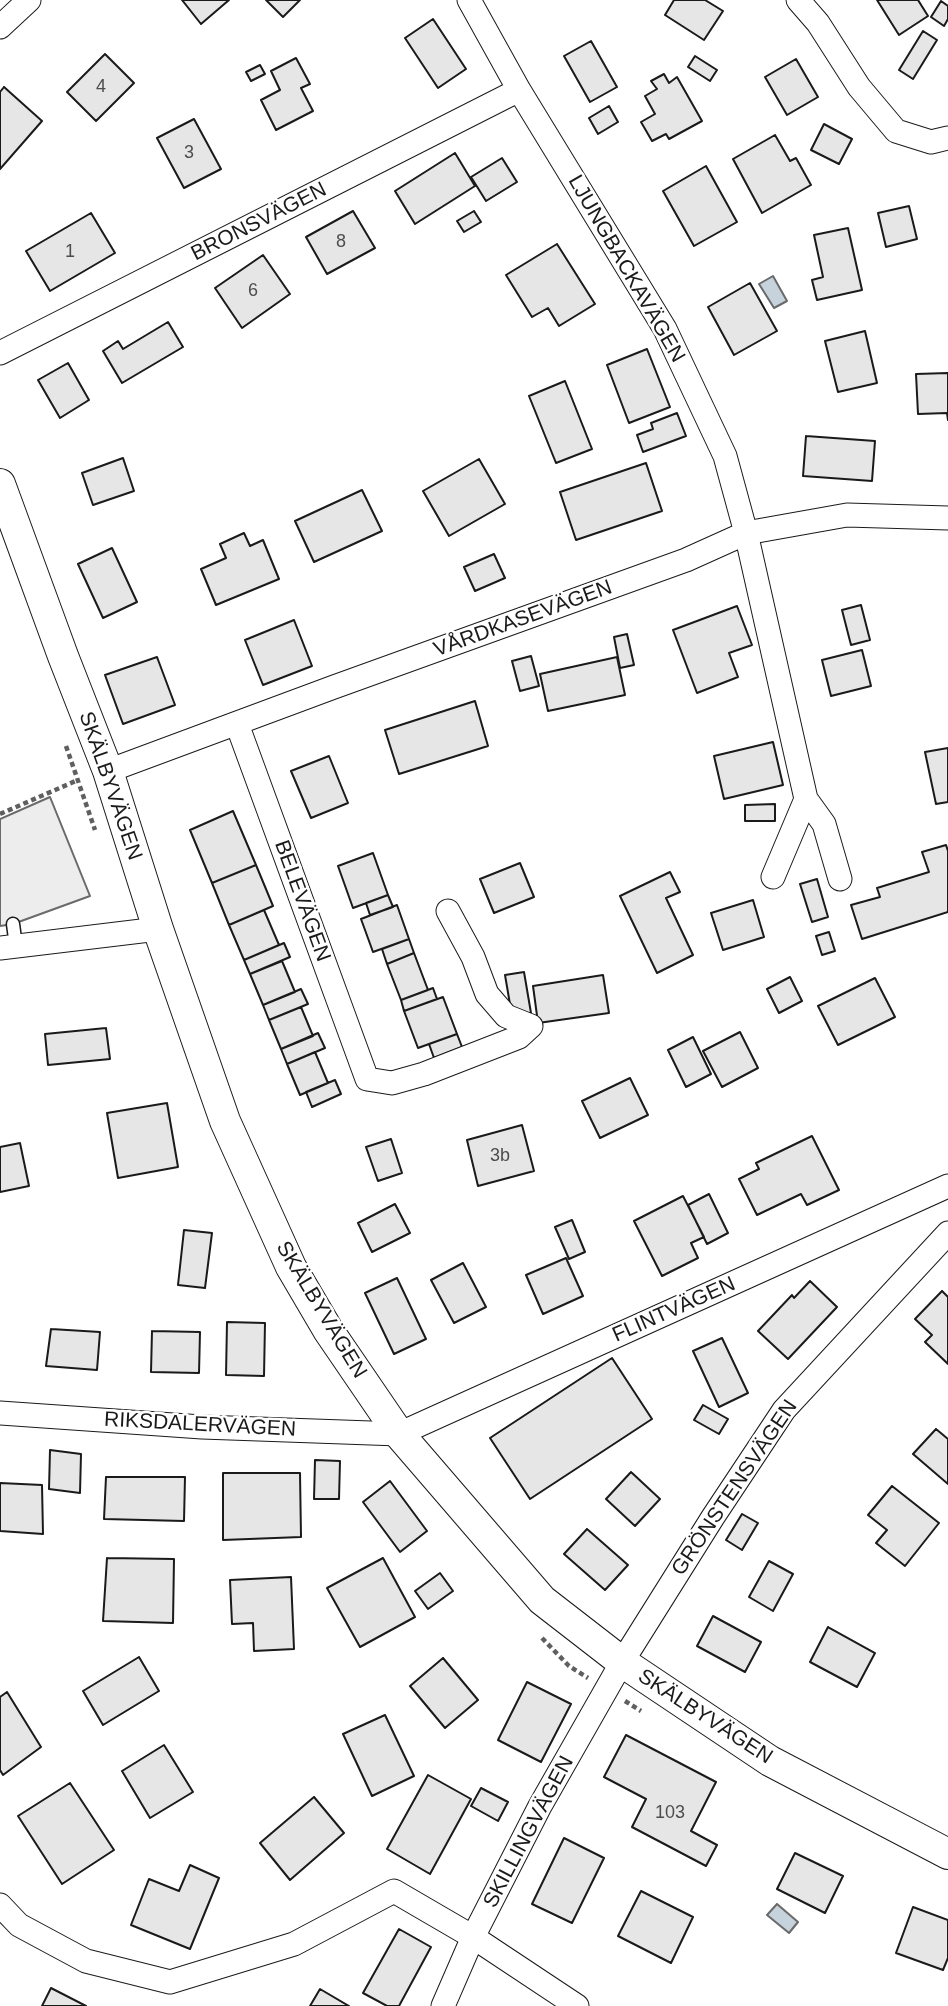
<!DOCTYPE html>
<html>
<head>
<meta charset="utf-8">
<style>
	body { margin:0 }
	canvas { display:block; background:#fff }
</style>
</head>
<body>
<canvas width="948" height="2006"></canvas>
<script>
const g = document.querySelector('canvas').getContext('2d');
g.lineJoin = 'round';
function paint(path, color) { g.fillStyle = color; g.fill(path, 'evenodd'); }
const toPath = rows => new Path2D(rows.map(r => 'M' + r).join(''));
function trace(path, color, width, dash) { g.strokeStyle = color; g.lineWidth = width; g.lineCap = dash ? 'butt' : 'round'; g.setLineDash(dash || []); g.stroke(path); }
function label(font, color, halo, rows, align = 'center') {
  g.font = font + ' Helvetica,sans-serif'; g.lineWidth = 5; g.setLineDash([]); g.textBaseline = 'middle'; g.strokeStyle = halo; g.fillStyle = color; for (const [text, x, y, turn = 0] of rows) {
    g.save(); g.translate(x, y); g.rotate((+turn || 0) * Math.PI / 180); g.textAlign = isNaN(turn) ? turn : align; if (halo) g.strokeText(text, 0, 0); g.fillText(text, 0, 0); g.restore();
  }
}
const parking = toPath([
	[50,797,90,896,13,924,0,926,0,819,50,797]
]);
paint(parking, '#ededed');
trace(parking, '#6a6a6a', 2);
const water = toPath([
	[773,276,787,301,774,308,759,284,773,276],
	[777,1904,798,1922,789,1933,767,1915,777,1904]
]);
paint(water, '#c6d2dc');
trace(water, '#6a6a6a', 2);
const building = toPath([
	[182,0,229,0,201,24,182,0],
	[266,0,300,0,283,17,266,0],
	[674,0,705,0,723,11,704,40,665,15,674,0],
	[877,0,918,0,928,16,899,35,877,0],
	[941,1,948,6,948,19,944,26,931,17,941,1],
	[433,19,466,69,438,88,405,38,433,19],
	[923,31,937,40,913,79,899,70,923,31],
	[591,41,617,87,590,102,564,56,591,41],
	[105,54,134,83,96,121,67,92,105,54],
	[695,56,717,70,710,81,688,67,695,56],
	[296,58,310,84,301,88,313,111,276,130,261,100,280,90,271,71,296,58],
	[796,59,818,97,787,115,765,77,796,59],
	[260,65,265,74,251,81,246,72,260,65],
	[664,74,669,83,677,77,702,121,669,139,666,134,652,141,641,122,655,114,645,96,657,89,651,81,664,74],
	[4,87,42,121,0,169,0,92,4,87],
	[609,106,618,122,598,134,589,118,609,106],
	[194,119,221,169,184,188,157,138,194,119],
	[824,124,852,139,839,164,811,150,824,124],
	[775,135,790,161,796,158,811,185,762,213,733,159,775,135],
	[455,153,475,186,415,224,395,191,455,153],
	[502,158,517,182,486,201,471,177,502,158],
	[706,166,737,222,694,246,663,191,706,166],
	[909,206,917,239,886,247,878,213,909,206],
	[353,211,375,248,327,274,306,237,353,211],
	[474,211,481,222,464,232,457,221,474,211],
	[91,213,115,253,50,291,26,251,91,213],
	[848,228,862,290,817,300,812,280,823,277,814,235,848,228],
	[557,244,595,304,559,326,548,308,532,317,506,275,557,244],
	[263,255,290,294,242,328,215,288,263,255],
	[750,283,777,331,734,355,708,307,750,283],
	[168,322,183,347,122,383,103,351,118,341,123,349,168,322],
	[865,331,877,383,838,392,825,341,865,331],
	[647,349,670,407,629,423,607,365,647,349],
	[68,363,89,400,60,418,38,380,68,363],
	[948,373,948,420,947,413,918,414,916,374,948,373],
	[565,381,592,449,556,463,529,396,565,381],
	[677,413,686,436,643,452,637,435,653,429,651,423,677,413],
	[806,436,875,441,872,481,803,476,806,436],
	[123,458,134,491,93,505,82,473,123,458],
	[479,459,505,504,449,536,423,491,479,459],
	[646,463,662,511,576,540,560,492,646,463],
	[362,490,382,531,314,562,295,521,362,490],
	[244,533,250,546,263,540,279,579,216,605,201,569,226,558,220,544,244,533],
	[112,548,137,602,103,618,78,564,112,548],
	[494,554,505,578,475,591,464,567,494,554],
	[861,605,870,640,851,645,842,610,861,605],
	[737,606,752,645,729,653,738,677,697,693,673,630,737,606],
	[294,620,312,666,263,685,245,640,294,620],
	[627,634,634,665,620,668,614,637,627,634],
	[862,650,871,686,831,696,822,660,862,650],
	[531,656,539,686,520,691,512,661,531,656],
	[157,657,175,705,123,724,105,675,157,657],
	[617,657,625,695,548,711,540,674,617,657],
	[475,701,488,746,399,774,385,730,475,701],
	[773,742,783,785,724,799,714,756,773,742],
	[948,748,948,802,936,804,925,752,948,748],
	[329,756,348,803,311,818,291,771,329,756],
	[775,804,775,821,745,821,745,805,775,804],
	[233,811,256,865,212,883,190,830,233,811],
	[946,845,948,851,948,912,862,939,851,905,880,897,877,888,929,872,922,852,946,845],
	[373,853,388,895,353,908,338,866,373,853],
	[520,863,534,897,494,913,480,879,520,863],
	[256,865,273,906,229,925,212,883,256,865],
	[670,872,680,892,666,898,693,955,657,973,620,896,670,872],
	[817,879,828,917,812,922,800,884,817,879],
	[388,895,393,907,370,915,366,903,388,895],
	[753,900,764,937,723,950,711,913,753,900],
	[397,905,409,939,373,952,361,919,397,905],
	[264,910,279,945,244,960,229,925,264,910],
	[829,932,835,951,822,955,816,936,829,932],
	[409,939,414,953,387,964,382,949,409,939],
	[284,943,290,957,250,974,244,960,284,943],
	[414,953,428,990,401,1000,387,964,414,953],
	[282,961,295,992,263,1005,250,974,282,961],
	[524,972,531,1013,512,1016,505,975,524,972],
	[603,975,609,1013,538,1023,533,986,603,975],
	[790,977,802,1001,779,1013,767,989,790,977],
	[875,978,895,1017,838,1045,818,1006,875,978],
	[433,988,437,999,404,1011,401,1000,433,988],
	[301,989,308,1004,269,1020,263,1005,301,989],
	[443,997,457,1034,418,1048,404,1011,443,997],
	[301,1007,313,1036,281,1049,269,1020,301,1007],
	[106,1028,110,1059,48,1065,45,1034,106,1028],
	[740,1032,758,1068,722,1087,703,1051,740,1032],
	[318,1033,325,1048,287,1064,281,1049,318,1033],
	[457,1034,462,1047,434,1058,429,1044,457,1034],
	[693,1037,711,1074,686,1087,668,1050,693,1037],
	[315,1052,328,1083,300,1095,287,1064,315,1052],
	[630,1078,648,1115,600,1138,582,1101,630,1078],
	[335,1080,341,1094,312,1107,306,1092,335,1080],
	[167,1103,178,1167,118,1178,107,1113,167,1103],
	[522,1125,534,1171,478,1186,467,1140,522,1125],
	[812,1136,839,1190,807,1205,801,1194,757,1215,739,1179,759,1169,756,1163,812,1136],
	[391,1139,402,1173,378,1181,366,1147,391,1139],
	[20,1143,29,1186,0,1192,0,1147,20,1143],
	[709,1194,728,1233,707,1244,688,1205,709,1194],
	[683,1196,704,1237,691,1243,698,1258,662,1276,634,1221,683,1196],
	[395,1204,410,1233,372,1252,358,1223,395,1204],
	[572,1220,585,1252,569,1259,555,1227,572,1220],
	[184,1230,212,1233,205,1288,178,1285,184,1230],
	[566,1258,583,1296,543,1314,526,1275,566,1258],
	[463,1263,486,1307,454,1323,431,1280,463,1263],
	[397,1278,426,1339,394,1354,365,1293,397,1278],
	[810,1281,837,1307,788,1359,758,1331,792,1295,794,1298,810,1281],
	[942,1291,948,1297,948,1364,925,1342,932,1335,915,1319,942,1291],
	[227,1322,265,1323,264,1376,226,1375,227,1322],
	[51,1329,100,1332,97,1370,46,1366,51,1329],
	[152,1331,200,1332,199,1373,151,1372,152,1331],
	[722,1338,748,1393,719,1407,693,1351,722,1338],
	[612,1358,652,1419,530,1499,490,1438,612,1358],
	[703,1405,728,1419,719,1434,694,1420,703,1405],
	[936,1429,948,1439,948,1484,913,1454,936,1429],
	[50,1450,81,1454,80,1493,49,1489,50,1450],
	[315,1460,340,1461,339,1499,314,1499,315,1460],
	[631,1472,660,1499,635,1526,606,1499,631,1472],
	[223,1473,300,1473,301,1537,223,1540,223,1473],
	[106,1477,185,1477,184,1521,104,1519,106,1477],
	[390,1481,427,1531,400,1552,363,1502,390,1481],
	[0,1483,42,1485,43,1534,0,1531,0,1483],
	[892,1486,939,1523,905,1566,876,1543,887,1530,868,1515,892,1486],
	[742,1514,758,1523,742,1550,726,1540,742,1514],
	[587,1529,628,1565,605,1590,564,1554,587,1529],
	[107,1558,174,1559,173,1623,103,1621,107,1558],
	[383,1558,415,1617,360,1647,327,1588,383,1558],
	[769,1561,793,1574,773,1611,749,1597,769,1561],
	[440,1573,453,1591,428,1609,415,1591,440,1573],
	[291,1577,294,1649,254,1651,253,1623,232,1624,230,1580,291,1577],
	[713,1616,761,1642,745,1672,697,1646,713,1616],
	[828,1627,875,1653,857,1687,810,1662,828,1627],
	[139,1657,159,1691,103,1725,83,1691,139,1657],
	[443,1658,478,1700,445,1728,410,1686,443,1658],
	[527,1682,571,1704,541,1762,498,1740,527,1682],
	[7,1692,41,1747,3,1775,0,1770,0,1697,7,1692],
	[385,1715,414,1776,372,1796,343,1734,385,1715],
	[626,1735,716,1782,691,1831,717,1845,706,1866,632,1827,646,1799,604,1777,626,1735],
	[164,1745,193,1792,150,1818,122,1771,164,1745],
	[428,1775,471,1799,430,1874,387,1849,428,1775],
	[70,1783,114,1850,62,1884,18,1816,70,1783],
	[481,1788,508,1802,498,1821,471,1806,481,1788],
	[314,1797,344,1833,290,1880,260,1843,314,1797],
	[564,1838,604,1858,572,1923,532,1904,564,1838],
	[795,1853,843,1876,825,1913,777,1889,795,1853],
	[190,1865,219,1878,190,1949,131,1925,149,1879,179,1891,190,1865],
	[641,1891,693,1917,671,1963,618,1936,641,1891],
	[913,1907,948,1920,948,1958,943,1970,896,1953,913,1907],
	[399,1929,431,1947,399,2006,387,2006,363,1993,399,1929],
	[51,1988,86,2006,42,2006,51,1988],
	[320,1989,349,2006,310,2006,320,1989]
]);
paint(building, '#e6e6e6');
trace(building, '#1a1a1a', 2);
const service = toPath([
	[13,924,16,946]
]);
const minor = toPath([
	[469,0,519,90,665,329,725,456,746,533,806,799,824,824,840,879],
	[798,0,818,23,859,87,896,131,931,142,948,138],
	[0,27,29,0],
	[0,353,519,90],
	[237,724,367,1079,392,1083,424,1074,519,1037,531,1026,506,1016,487,994,473,957,448,911],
	[108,771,334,687,686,560,746,533,847,515,948,518],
	[773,877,806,799],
	[0,948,158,929],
	[0,1413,202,1427,399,1434,948,1186],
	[0,1905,19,1925,86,1961,170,1982,294,1944,394,1891,473,1937,577,2006],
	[443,2006,473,1937,540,1806,622,1662,713,1517,784,1410,948,1233]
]);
const tertiary = toPath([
	[0,484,63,656,108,771,158,929,225,1121,291,1267,328,1330,399,1434,542,1600,622,1662,770,1761,948,1854]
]);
trace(service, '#1a1a1a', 15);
trace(minor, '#1a1a1a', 25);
trace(tertiary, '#1a1a1a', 32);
trace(toPath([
	[66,746,95,830],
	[0,814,78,780],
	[542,1638,569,1666,588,1678],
	[625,1701,641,1711]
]), '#5f5f5f', 4.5, [5, 3.5]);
trace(service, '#fff', 12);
trace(minor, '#fff', 23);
trace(tertiary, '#fff', 30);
label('18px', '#4d4d4d', null, [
	["4",101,87],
	["3",189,153],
	["8",341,242],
	["1",70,252],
	["6",253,291],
	["3b",500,1156],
	["103",670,1813]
]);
label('21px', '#1a1a1a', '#fff', [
	["BRONSVÄGEN",259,222,-27],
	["LJUNGBACKAVÄGEN",626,269,60],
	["VÅRDKASEVÄGEN",523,619,-20],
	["SKÄLBYVÄGEN",110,786,71],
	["BELEVÄGEN",302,901,70],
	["SKÄLBYVÄGEN",321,1310,59],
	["FLINTVÄGEN",674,1310,-24],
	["RIKSDALERVÄGEN",200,1425,3],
	["GRÖNSTENSVÄGEN",735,1488,-56],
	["SKÄLBYVÄGEN",705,1717,33],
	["SKILLINGVÄGEN",529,1832,-62]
]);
</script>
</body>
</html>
